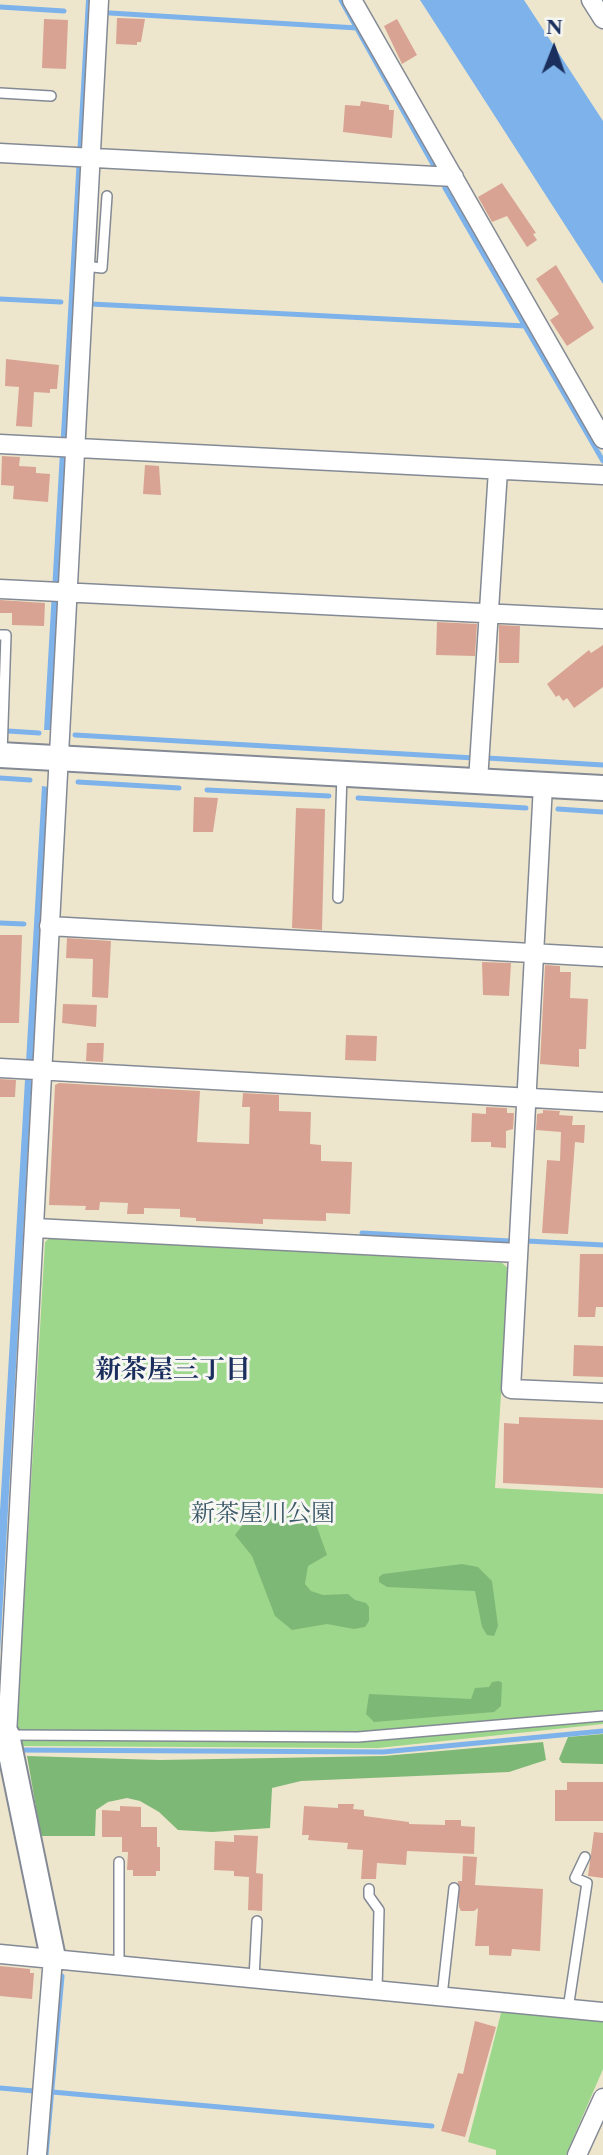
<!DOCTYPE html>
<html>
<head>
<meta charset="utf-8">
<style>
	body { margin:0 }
	#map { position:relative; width:603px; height:2155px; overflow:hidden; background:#ede6cc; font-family:"Libre Caslon Text",serif }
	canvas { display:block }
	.north { position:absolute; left:519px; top:14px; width:70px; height:70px; -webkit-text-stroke:5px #f6f6f2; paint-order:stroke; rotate:1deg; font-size:19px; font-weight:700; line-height:28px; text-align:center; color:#1b2f5e }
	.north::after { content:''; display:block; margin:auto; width:24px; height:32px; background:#1b2f5e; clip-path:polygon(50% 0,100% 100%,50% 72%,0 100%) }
</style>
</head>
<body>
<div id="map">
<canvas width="603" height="2155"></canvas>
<div class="north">N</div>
</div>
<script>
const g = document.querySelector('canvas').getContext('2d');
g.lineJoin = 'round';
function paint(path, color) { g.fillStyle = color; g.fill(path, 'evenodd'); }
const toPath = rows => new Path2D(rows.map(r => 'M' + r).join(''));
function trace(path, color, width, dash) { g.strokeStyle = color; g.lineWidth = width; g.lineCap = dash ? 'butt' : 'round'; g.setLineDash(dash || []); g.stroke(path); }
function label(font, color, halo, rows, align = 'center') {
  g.font = font + ' "Libre Caslon Text","Noto Serif JP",serif'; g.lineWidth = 6; g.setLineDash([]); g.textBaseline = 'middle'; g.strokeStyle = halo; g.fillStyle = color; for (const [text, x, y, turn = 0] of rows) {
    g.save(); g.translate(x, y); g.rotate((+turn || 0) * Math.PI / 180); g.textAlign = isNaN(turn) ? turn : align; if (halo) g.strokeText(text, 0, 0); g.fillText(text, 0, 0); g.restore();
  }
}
paint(toPath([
	[51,1237,502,1263,509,1269,495,1488,603,1494,603,1724,378,1748,21,1746,17,1727,45,1242],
	[502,2009,603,2018,603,2069,566,2155,496,2155,496,2150,468,2142]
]), '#9dd78b');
paint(toPath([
	[301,1503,312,1513,327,1555,308,1566,305,1584,311,1591,323,1595,348,1594,355,1600,366,1603,369,1607,369,1621,365,1627,354,1629,327,1624,292,1630,275,1616,252,1556,235,1535,244,1523,269,1520,291,1511],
	[462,1564,478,1567,492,1581,498,1626,494,1636,487,1635,482,1627,475,1591,387,1587,379,1582,379,1577,383,1574],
	[499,1681,502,1683,501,1706,494,1712,374,1722,366,1714,369,1694,471,1699,475,1688,489,1687,492,1682],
	[603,1734,603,1764,562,1763,559,1759,568,1737],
	[543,1742,546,1760,509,1772,301,1781,272,1788,270,1828,212,1832,178,1830,159,1812,140,1801,127,1798,108,1802,96,1810,95,1836,41,1836,27,1756,160,1760,384,1756]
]), '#7eb877');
paint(toPath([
	[86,0,92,0,51,730,44,730],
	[420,0,524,0,603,121,603,284],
	[42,786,48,787,0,1654,0,1511]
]), '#7db2eb');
trace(toPath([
	[341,0,434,166],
	[0,7,64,11],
	[110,13,357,28],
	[445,188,603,461],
	[0,299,61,302],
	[91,304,525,326],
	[8,731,39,733],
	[75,735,474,758],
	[487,758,603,765],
	[0,778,30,780],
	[78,782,179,788],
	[207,790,329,796],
	[358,798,526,808],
	[558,809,603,812],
	[0,923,24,924],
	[362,1233,510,1241],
	[527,1241,603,1245],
	[16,1750,383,1752,603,1731],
	[0,2088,34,2091],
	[52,2092,432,2126],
	[46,2155,62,1976]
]), '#7db2eb', 5);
paint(toPath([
	[117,18,145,19,141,42,137,42,137,45,116,44],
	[44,19,68,20,66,69,42,68],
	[397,19,417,55,402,64,384,26],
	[361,101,389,105,389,110,394,110,392,138,343,132,345,105,360,106],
	[502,183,536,233,533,234,537,240,527,247,507,216,492,222,478,197],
	[556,265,594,328,567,346,550,320,559,314,536,279],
	[6,359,59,365,57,389,50,389,50,393,34,392,32,427,16,426,19,387,5,386],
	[2,456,20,457,19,466,36,467,36,473,50,474,48,502,13,499,14,486,1,485],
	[145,465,159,466,161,495,143,494],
	[0,600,45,603,44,626,12,625,12,613,0,613],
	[437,622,477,624,475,656,436,655],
	[499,625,520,626,519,663,499,663],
	[603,645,603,687,574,708,567,698,563,701,559,695,556,697,547,684,589,650,591,653],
	[194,797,218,798,213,832,193,832],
	[296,808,325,809,322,930,292,928],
	[0,935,22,935,19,1023,0,1023],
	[67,938,111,941,108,998,92,997,93,959,66,958],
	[482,962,511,963,509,996,483,995],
	[545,965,560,966,560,972,571,972,570,998,588,999,586,1049,579,1049,579,1067,540,1064],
	[63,1004,97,1005,96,1027,62,1023],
	[346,1035,377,1036,376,1061,345,1060],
	[87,1043,104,1043,103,1062,86,1061],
	[0,1079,16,1080,15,1097,0,1097],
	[59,1083,200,1091,197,1142,249,1144,250,1107,242,1107,243,1093,279,1095,279,1111,311,1112,310,1144,321,1145,321,1161,352,1162,350,1214,326,1213,326,1221,263,1219,263,1224,196,1221,196,1218,180,1217,180,1209,144,1208,144,1214,127,1214,128,1203,100,1202,99,1210,85,1210,86,1206,49,1205,55,1085],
	[486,1107,507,1108,507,1113,514,1113,513,1129,506,1131,506,1148,491,1147,491,1142,471,1142,472,1113,486,1114],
	[543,1110,560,1111,559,1115,573,1116,572,1125,585,1125,584,1143,575,1142,568,1234,542,1233,547,1160,560,1161,561,1132,536,1130,537,1114,543,1113],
	[580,1254,603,1254,603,1307,596,1307,595,1317,578,1317],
	[574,1345,603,1346,603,1377,573,1376],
	[519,1417,603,1420,603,1488,503,1483,504,1423,519,1424],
	[567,1782,603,1782,603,1821,555,1821,555,1790,567,1790],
	[338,1804,354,1804,353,1809,364,1810,364,1816,409,1822,409,1824,445,1825,445,1820,461,1820,461,1826,475,1827,474,1854,407,1851,406,1865,377,1863,376,1879,361,1879,363,1850,347,1849,348,1843,308,1840,309,1835,302,1835,304,1806,338,1808],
	[120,1806,141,1807,141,1827,157,1827,157,1847,160,1847,160,1871,156,1871,156,1876,133,1876,133,1870,127,1870,128,1852,122,1852,122,1837,102,1837,102,1810,120,1811],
	[594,1832,603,1833,603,1878,588,1876],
	[234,1835,258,1836,256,1873,263,1874,262,1911,248,1910,249,1877,234,1876,234,1871,214,1870,215,1841,234,1842],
	[463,1856,477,1857,475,1885,543,1889,540,1951,512,1949,511,1956,489,1955,489,1946,475,1946,478,1908,474,1911,461,1911,459,1907,458,1881,462,1881],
	[0,1966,30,1969,30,1973,34,1973,32,1999,0,1996],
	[475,2021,496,2027,465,2137,441,2131,458,2073,463,2074]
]), '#d9a394');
const lane = toPath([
	[0,93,51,96],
	[84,266,102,268,107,196],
	[0,635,6,635,2,754],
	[338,898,342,774],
	[11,1735,358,1737,603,1716],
	[369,1889,369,1896,379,1910,377,1990],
	[119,1965,119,1862],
	[254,1978,257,1921],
	[442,1996,454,1888],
	[568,2009,587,1883,575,1878,585,1857]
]);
const street = toPath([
	[352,0,603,439],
	[591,0,603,19],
	[0,153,454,177],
	[0,444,603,475],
	[0,589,603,619],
	[478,781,498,470],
	[543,785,511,1389,603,1393],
	[49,926,603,957],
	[0,1068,603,1102],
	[35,1228,518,1253],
	[0,1735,7,1735,99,0],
	[0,1954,603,2012],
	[37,2155,53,1958],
	[577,2155,603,2098]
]);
const secondary = toPath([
	[0,755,603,788],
	[7,1735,53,1958]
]);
trace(lane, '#848a95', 12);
trace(street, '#848a95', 21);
trace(secondary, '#848a95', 28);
trace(lane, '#fff', 9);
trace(street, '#fff', 18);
trace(secondary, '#fff', 24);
label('24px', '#3c5969', '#f6f6f2', [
	["新茶屋川公園",263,1514]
]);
label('bold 26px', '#1b2f5e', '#f6f6f2', [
	["新茶屋三丁目",173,1370]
]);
</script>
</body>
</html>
